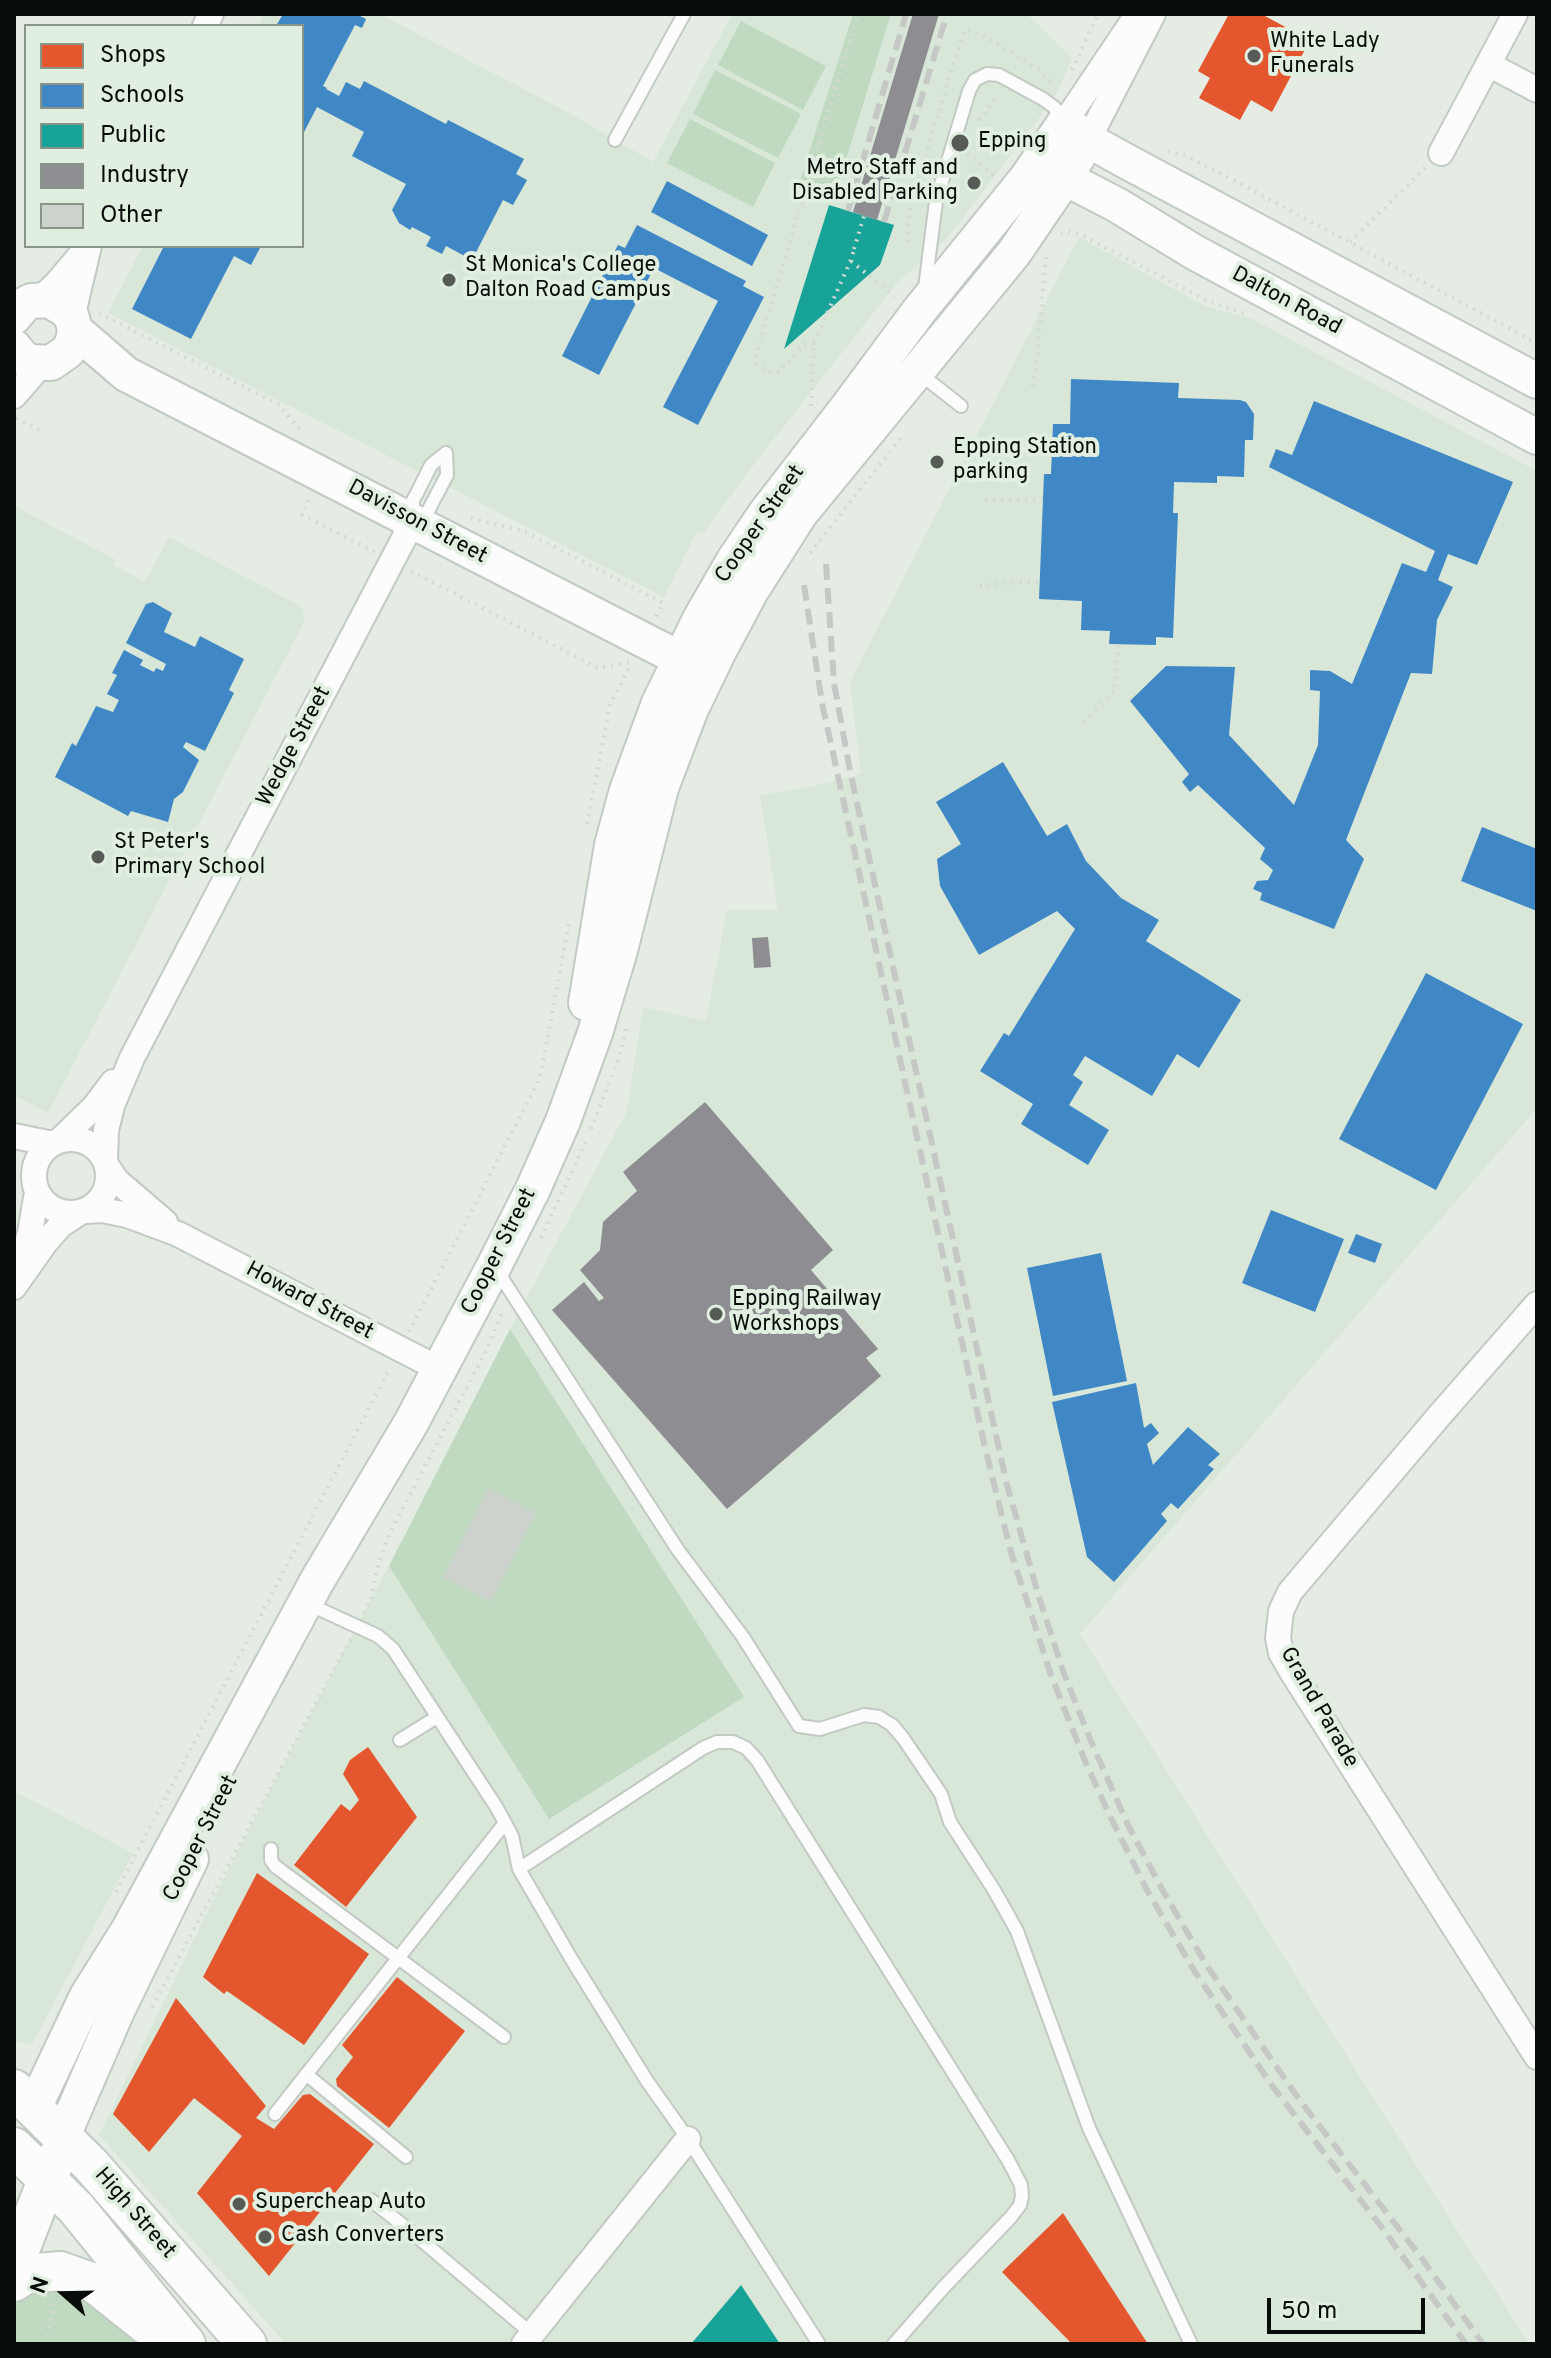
<!DOCTYPE html>
<html>
<head>
<meta charset="utf-8">
<style>
	body { margin:0 }
	#map { position:relative; width:1551px; height:2358px; overflow:hidden; background:#e4ece4; font-family:Overpass,sans-serif }
	canvas { display:block }
	.frame { position:absolute; inset:0; border:16px solid #090d09; pointer-events:none }
	.legend { position:absolute; left:24px; top:24px; width:280px; height:224px; box-sizing:border-box; background:#e0efe0; border:2px solid #8a958a; margin:0; padding:10px 14px; list-style:none; font-size:24px; color:#090d09 }
	.legend li { display:flex; align-items:center; gap:16px; height:40px }
	.legend b { width:40px; border:2px solid #8a958a }
	.north { position:absolute; left:24px; top:2254px; width:80px; height:80px; -webkit-text-stroke:6px #e0efe0; paint-order:stroke; rotate:290deg; font-size:22px; font-weight:700; line-height:32px; text-align:center; color:#090d09 }
	.north::after { content:''; display:block; margin:auto; width:28px; height:36px; background:#090d09; clip-path:polygon(50% 0,100% 100%,50% 72%,0 100%) }
	.scale { position:absolute; left:1267px; top:2298px; width:158px; height:36px; box-sizing:border-box; border:4px solid #090d09; border-top:0; padding-left:10px; font-size:24px; line-height:28px; white-space:nowrap; color:#090d09; -webkit-text-stroke:6px #e0efe0; paint-order:stroke }
</style>
</head>
<body>
<div id="map">
<canvas width="1551" height="2358"></canvas>
<div class="frame"></div>
<ul class="legend">
<li><b style="height:22px;background:#e4572e"></b>Shops</li>
<li><b style="height:22px;background:#3f88c5"></b>Schools</li>
<li><b style="height:22px;background:#17a398"></b>Public</li>
<li><b style="height:22px;background:#8d8d92"></b>Industry</li>
<li><b style="height:22px;background:#ccd2cc"></b>Other</li>
</ul>
<div class="north">N</div>
<div class="scale">50 m</div>
</div>
<script>
const g = document.querySelector('canvas').getContext('2d');
g.lineJoin = 'round';
function paint(path, color) { g.fillStyle = color; g.fill(path, 'evenodd'); }
const toPath = rows => new Path2D(rows.map(r => 'M' + r).join(''));
function trace(path, color, width, dash) { g.strokeStyle = color; g.lineWidth = width; g.lineCap = dash ? 'butt' : 'round'; g.setLineDash(dash || []); g.stroke(path); }
function label(font, color, halo, rows, align = 'center') {
  g.font = font + ' Overpass,sans-serif'; g.lineWidth = 8; g.setLineDash([]); g.textBaseline = 'middle'; g.strokeStyle = halo; g.fillStyle = color; for (const [text, x, y, turn = 0] of rows) {
    g.save(); g.translate(x, y); g.rotate((+turn || 0) * Math.PI / 180); g.textAlign = isNaN(turn) ? turn : align; if (halo) g.strokeText(text, 0, 0); g.fillText(text, 0, 0); g.restore();
  }
}
paint(toPath([
	[264,14,380,14,571,114,653,162,732,14,853,14,796,193,809,197,821,194,836,196,891,14,1027,14,1072,58,1058,90,1039,118,949,236,897,283,755,463,703,533,697,531,664,597,108,313,143,246,302,246,302,26,258,26],
	[1079,237,1205,306,1252,319,1537,471,1537,1108,1080,1634,1529,2344,286,2344,99,2135,234,1858,389,1566,549,1819,743,1697,510,1329,627,1111,643,1007,706,1021,727,910,778,910,760,795,814,786,861,774,850,682],
	[14,506,116,560,113,565,145,582,169,537,302,607,305,620,48,1113,14,1095],
	[14,1791,133,1853,32,2044,14,2041]
]), '#d8e7d8');
paint(toPath([
	[853,14,891,14,835,196,827,194,809,197,796,193],
	[741,21,826,66,803,110,718,65],
	[715,70,801,114,778,158,693,114],
	[690,119,775,163,753,207,667,163],
	[510,1329,744,1697,549,1819,389,1566],
	[63,2280,156,2344,14,2344,14,2310,19,2297]
]), '#bfdac0');
paint(toPath([
	[1229,14,1261,14,1310,40,1272,112,1251,100,1240,120,1199,98,1210,78,1198,71],
	[368,1747,417,1817,346,1907,294,1865,341,1804,350,1811,359,1800,343,1774,350,1760],
	[257,1873,369,1954,304,2045,227,1991,224,1994,203,1977],
	[397,1977,465,2031,389,2128,337,2086,336,2079,353,2057,342,2045],
	[176,1998,266,2106,256,2118,274,2129,303,2095,310,2094,374,2144,269,2276,197,2193,242,2136,194,2098,149,2152,113,2114],
	[1063,2213,1148,2344,1072,2344,1002,2272]
]), '#e4572e');
paint(toPath([
	[283,14,356,14,366,19,362,28,355,25,323,86,327,88,326,89,339,96,346,82,360,89,364,81,446,124,448,120,524,159,516,174,527,180,513,205,503,200,472,260,446,246,442,254,426,246,431,237,412,227,410,230,399,223,392,210,406,184,352,156,364,132,317,107,302,136,302,26,276,26],
	[667,181,768,235,752,266,651,212],
	[637,225,746,281,743,286,764,297,698,425,663,407,718,301,654,268,599,375,562,356,618,245,625,248],
	[164,246,261,246,251,265,234,256,191,339,132,309],
	[1071,379,1179,383,1178,398,1240,400,1246,402,1254,414,1253,440,1245,440,1244,477,1217,476,1217,483,1174,482,1173,513,1178,513,1173,638,1156,637,1156,645,1109,644,1110,631,1081,630,1082,601,1039,599,1044,474,1051,474,1053,424,1070,424],
	[1314,401,1513,482,1477,565,1448,554,1438,580,1453,587,1437,620,1432,674,1411,673,1346,840,1364,859,1334,929,1260,900,1262,893,1253,889,1257,881,1268,880,1273,870,1260,859,1265,848,1198,785,1190,792,1182,782,1189,774,1130,701,1166,666,1235,667,1229,735,1294,805,1318,745,1320,691,1310,690,1310,670,1330,671,1352,684,1402,563,1426,572,1435,551,1269,467,1276,449,1292,455],
	[153,602,172,613,164,632,195,647,200,636,244,659,229,690,234,693,205,751,186,742,183,747,199,760,183,792,174,799,168,822,131,811,128,816,55,777,72,743,76,746,96,706,113,712,119,700,107,694,117,675,112,673,124,650,143,660,140,665,154,672,156,668,163,671,166,664,126,643,146,604],
	[1003,762,1047,836,1067,824,1086,861,1121,898,1159,920,1146,941,1241,1000,1199,1068,1177,1054,1152,1096,1085,1056,1073,1075,1083,1082,1069,1105,1109,1130,1088,1165,1021,1124,1033,1104,980,1071,1004,1033,1009,1036,1075,929,1057,911,979,955,940,886,937,859,961,844,936,802],
	[1482,827,1537,849,1537,911,1461,881],
	[1426,973,1523,1024,1436,1190,1339,1139],
	[1271,1210,1344,1239,1315,1312,1242,1283],
	[1356,1234,1382,1244,1375,1263,1348,1253],
	[1101,1253,1127,1381,1053,1396,1027,1268],
	[1136,1383,1144,1428,1151,1423,1159,1433,1147,1444,1153,1465,1188,1427,1220,1454,1208,1465,1214,1469,1178,1509,1171,1503,1161,1514,1167,1521,1114,1582,1087,1557,1052,1402]
]), '#3f88c5');
paint(toPath([
	[829,205,894,225,880,265,784,349],
	[741,2285,780,2344,691,2344]
]), '#17a398');
paint(toPath([
	[913,14,939,14,877,220,853,212],
	[768,937,771,967,754,968,752,938],
	[705,1102,833,1250,811,1270,878,1349,866,1358,881,1376,727,1509,552,1310,584,1282,599,1301,604,1298,580,1270,600,1250,603,1222,637,1191,623,1172]
]), '#8d8d92');
paint(toPath([
	[488,1488,536,1513,491,1602,443,1577]
]), '#ccd2cc');
const lane = toPath([
	[615,140,684,14],
	[925,288,936,201,969,91,975,80,987,74,999,75,1043,99,1054,107,1063,120],
	[919,373,961,406],
	[413,518,413,500,416,495,431,465,446,453],
	[417,519,428,511,447,475,446,453],
	[496,1269,678,1550,743,1637,799,1726,820,1729,864,1715,879,1717,892,1725,903,1738,941,1794,950,1822,994,1890,1017,1931,1089,2128,1191,2344],
	[306,1603,378,1636,393,1649,497,1808,512,1836,519,1869,572,1960,647,2081,688,2139,819,2344],
	[400,1740,437,1717],
	[271,1849,271,1860,275,1866,504,2037],
	[519,1869,703,1748,717,1742,733,1742,746,1748,757,1760,1008,2160,1021,2185,1022,2196,1020,2205,1011,2217,943,2288,894,2344],
	[306,2074,406,2157],
	[275,2114,505,1823],
	[371,2200,414,2234,532,2334]
]);
const street = toPath([
	[205,26,211,14],
	[1488,64,1537,90],
	[1065,122,1137,15],
	[1088,140,1153,14],
	[1441,153,1515,14],
	[40,299,56,284,84,251],
	[72,318,89,246],
	[14,396,42,364],
	[14,1136,53,1144],
	'34 1176a37 37 0 1 1 74 0a37 37 0 1 1-74 0Z',
	[59,1141,95,1106,113,1082],
	[105,1160,106,1130,113,1103,132,1058,413,521],
	[109,1169,116,1180,165,1222],
	[86,1211,102,1210,127,1215,178,1234,439,1369],
	[19,1267,30,1233,37,1192],
	[14,1287,45,1243,61,1225,79,1213],
	[1537,1304,1439,1416,1290,1592,1281,1611,1278,1638,1281,1653,1292,1672,1537,2057],
	[524,2344,688,2139]
]);
const secondary = toPath([
	[1048,162,1065,178,1117,205,1194,252,1537,437],
	[14,317,24,305,31,301,49,300,66,310,72,318,75,330,73,341,68,351,51,363,32,362,23,358,14,347],
	[75,330,126,374,696,667],
	[586,1003,612,845,627,790,659,703,700,619,734,560,765,514,847,408,919,311,1026,179,1065,122,1088,140,1124,160,1537,381],
	[33,2110,87,1996,129,1929,317,1581,411,1423,494,1266,533,1189,563,1121,595,1033,619,954,661,788,691,709,719,651,751,591,800,514,1014,253,1065,178,1088,140],
	[62,2138,117,2011,191,1859]
]);
const primary = toPath([
	[14,2089,91,2165,247,2344],
	[14,2147,76,2208,186,2344],
	[14,2265,55,2160],
	[14,2282,26,2274,60,2271,94,2283,152,2329]
]);
trace(lane, '#c3c9c3', 16);
trace(street, '#c3c9c3', 28);
trace(secondary, '#c3c9c3', 38);
trace(primary, '#c3c9c3', 42);
trace(toPath([
	[1072,70,1098,14],
	[979,120,998,95],
	[1168,151,1186,156,1239,183,1537,343],
	[866,154,895,163],
	[967,154,995,176],
	[1061,234,1068,231,1083,236,1208,301,1249,315],
	[907,242,910,207,964,30,984,36,1038,69,1055,85],
	[1350,242,1427,166],
	[854,249,864,216],
	[851,261,895,297],
	[99,313,278,404,303,433],
	[814,343,804,344,780,372,771,373,757,365,755,359,858,14],
	[1032,386,1037,359,1046,255],
	[811,406,814,343,850,262,855,247],
	[16,418,41,431],
	[309,500,302,515,375,552],
	[985,500,1043,499],
	[471,518,520,530,534,536,663,603,656,617],
	[810,553,903,435],
	[411,571,598,668,630,662],
	[980,585,1040,582],
	[1084,722,1114,691,1119,644],
	[587,824,610,705,631,664],
	[591,1129,618,1060,627,1028],
	[541,1238,588,1137],
	[409,1332,540,1078,569,923],
	[364,1613,371,1599,377,1569,389,1534,484,1355,502,1313],
	[116,1892,390,1368],
	[152,2007,351,1638],
	[46,2344,55,2299]
]), '#d6d8d6', 4, [2, 6]);
trace(lane, '#fbfcfb', 12);
trace(street, '#fbfcfb', 24);
trace(secondary, '#fbfcfb', 34);
trace(primary, '#fbfcfb', 38);
trace(toPath([
	[848,211,906,14],
	[884,222,947,14],
	[826,564,834,683,850,771,1007,1485,1039,1597,1063,1671,1090,1739,1128,1825,1163,1891,1207,1966,1298,2098,1423,2260,1483,2344],
	[804,585,822,703,984,1443,1010,1549,1051,1675,1085,1761,1108,1812,1148,1892,1195,1972,1273,2087,1383,2229,1466,2344]
]), '#c6c8c6', 6, [16, 8]);
for (const [x, y, r, color] of [
	[1254,56,8,"#565b56"],
	[960,143,10,"#565b56"],
	[974,183,8,"#565b56"],
	[449,280,8,"#565b56"],
	[937,462,8,"#565b56"],
	[98,857,8,"#565b56"],
	[716,1314,8,"#565b56"],
	[239,2204,8,"#565b56"],
	[265,2237,8,"#565b56"]
]) { const dot = new Path2D(); dot.arc(x, y, r, 0, 2 * Math.PI); g.fillStyle = color; g.fill(dot); trace(dot, '#e0efe0', 3); }
label('22px', '#090d09', '#e0efe0', [
	["White Lady",1270,43],
	["Funerals",1270,68],
	["Epping",978,143],
	["Metro Staff and",958,170,"right"],
	["Disabled Parking",958,195,"right"],
	["St Monica's College",465,267],
	["Dalton Road Campus",465,292],
	["Epping Station",953,449],
	["parking",953,474],
	["St Peter's",114,844],
	["Primary School",114,869],
	["Epping Railway",732,1301],
	["Workshops",732,1326],
	["Supercheap Auto",255,2204],
	["Cash Converters",281,2237]
], 'left');
label('22px', '#090d09', '#e0efe0', [
	["Dalton Road",1286,302,28],
	["Davisson Street",417,523,28],
	["Cooper Street",761,525,-55],
	["Wedge Street",295,747,-62],
	["Cooper Street",500,1252,-63],
	["Howard Street",309,1302,28],
	["Grand Parade",1318,1708,60],
	["Cooper Street",202,1839,-63],
	["High Street",134,2214,49]
]);
</script>
</body>
</html>
